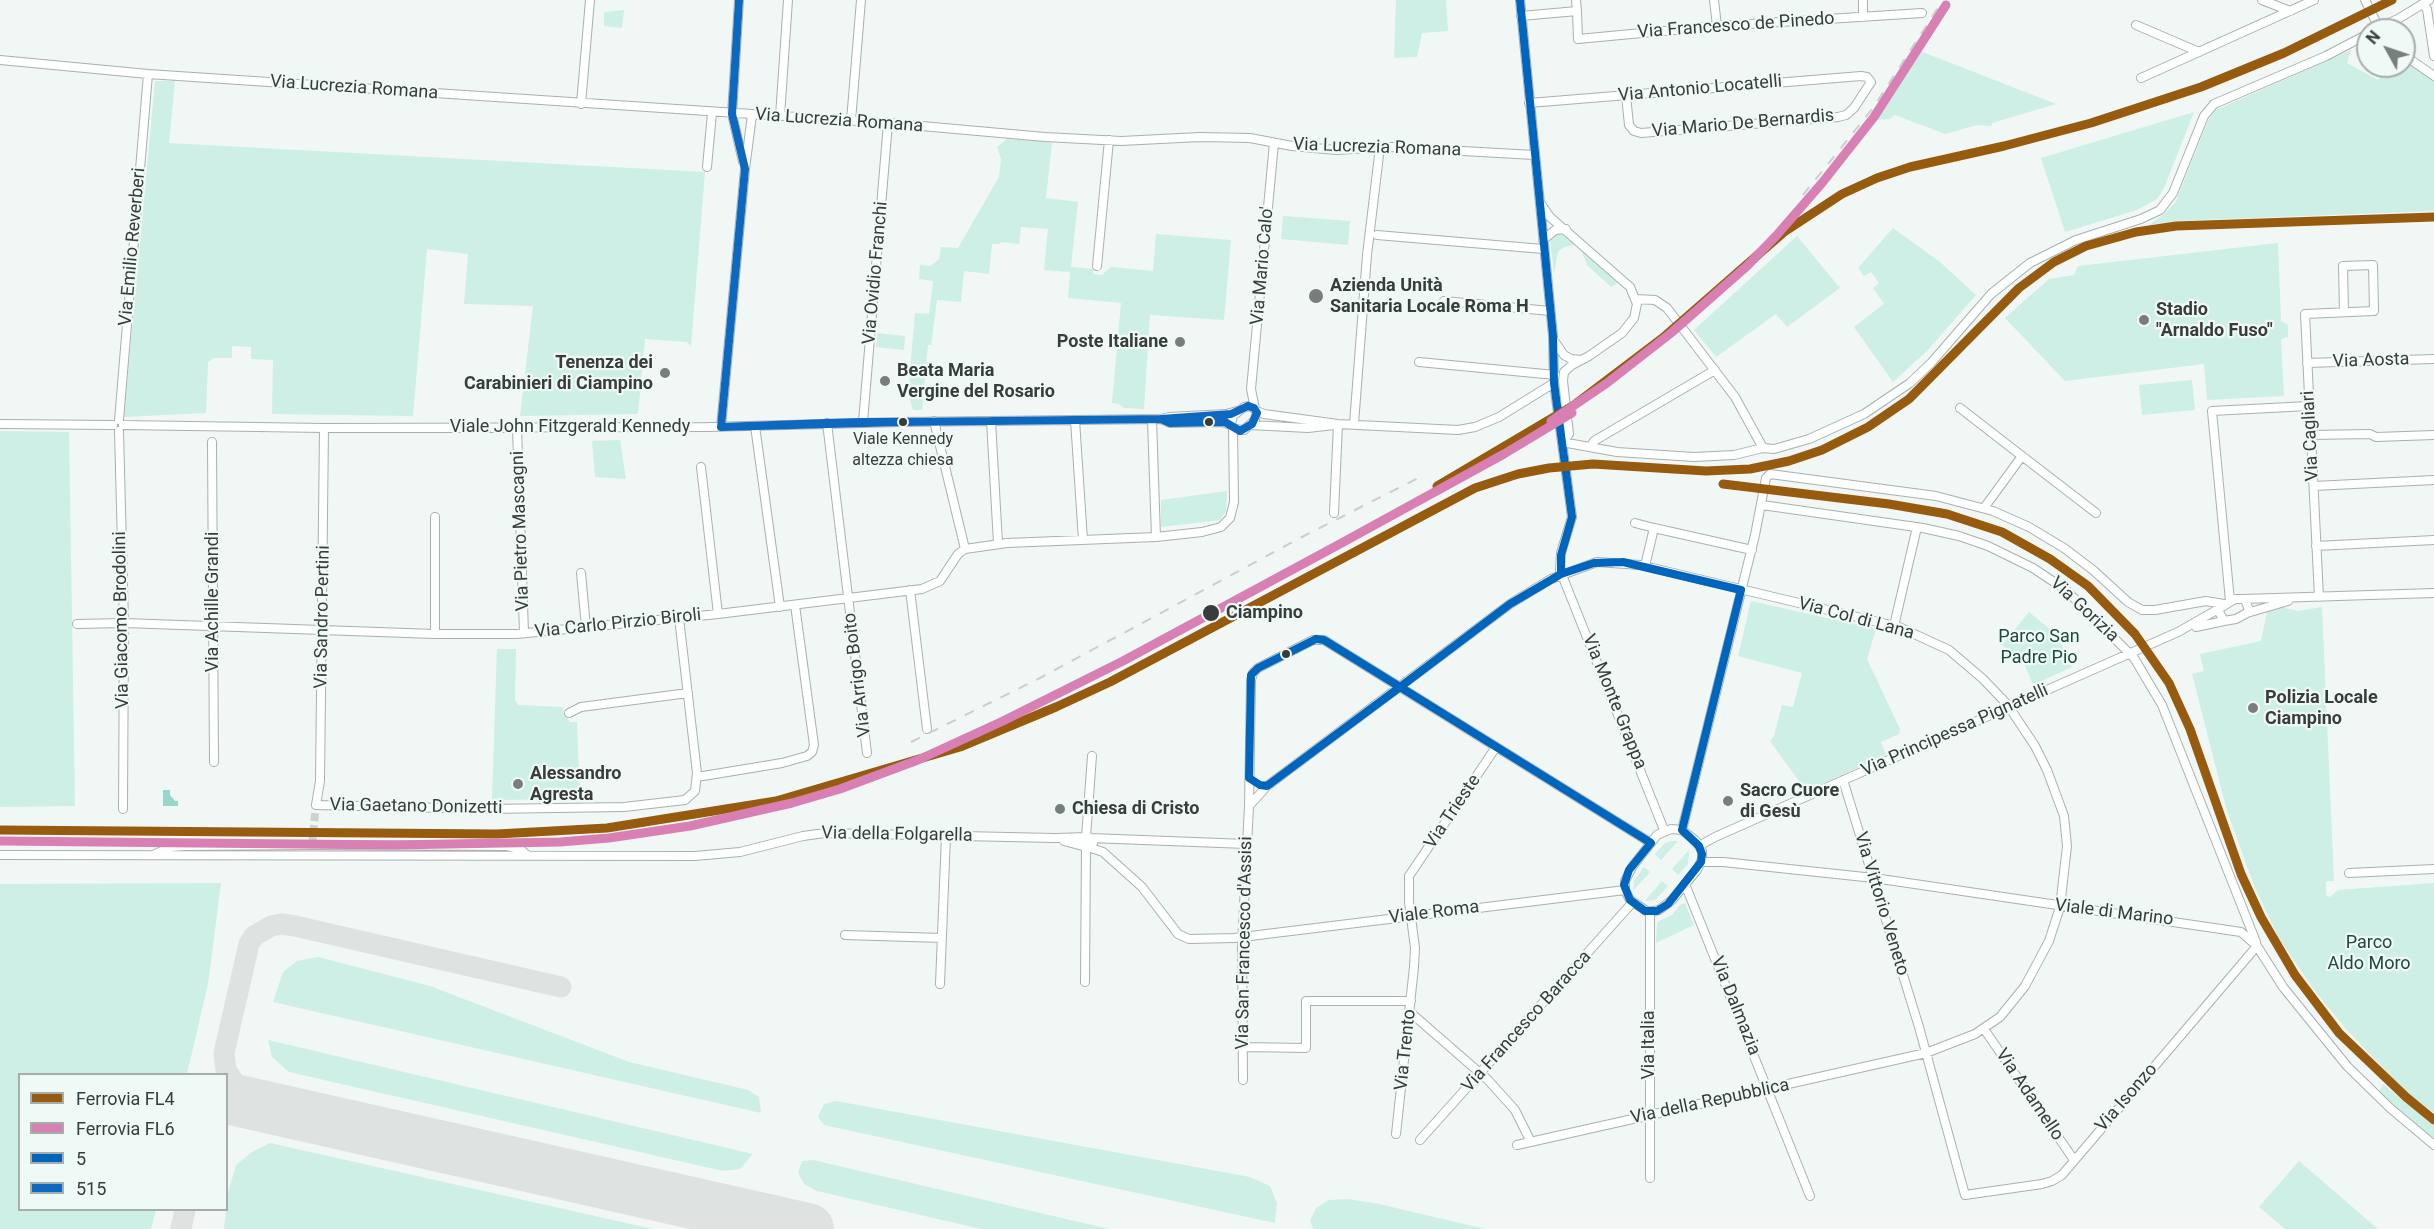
<!DOCTYPE html>
<html>
<head>
<meta charset="utf-8">
<style>
	body { margin:0 }
	#map { position:relative; width:2434px; height:1229px; overflow:hidden; background:#f1f7f5; font-family:Roboto,sans-serif }
	canvas { display:block }
	.legend { position:absolute; left:18px; top:1073px; width:210px; height:138px; box-sizing:border-box; background:#eff9f6; border:2px solid #a6adab; margin:0; padding:8px 10px; list-style:none; font-size:18px; color:#383c3b }
	.legend li { display:flex; align-items:center; gap:12px; height:30px }
	.legend b { width:30px; border:2px solid #a6adab }
	.north { position:absolute; left:2356px; top:18px; width:60px; height:60px; box-sizing:border-box; background:#eff9f6; border:2px solid #a6adab; border-radius:50%; rotate:310deg; font-size:16px; font-weight:700; line-height:24px; text-align:center; color:#383c3b }
	.north::after { content:''; display:block; margin:auto; width:21px; height:27px; background:#797d7c; clip-path:polygon(50% 0,100% 100%,50% 72%,0 100%) }
</style>
</head>
<body>
<div id="map">
<canvas width="2434" height="1229"></canvas>
<ul class="legend">
<li><b style="height:8px;background:#965b0e"></b>Ferrovia FL4</li>
<li><b style="height:8px;background:#d880b4"></b>Ferrovia FL6</li>
<li><b style="height:8px;background:#0065bd"></b>5</li>
<li><b style="height:8px;background:#0c69bf"></b>515</li>
</ul>
<div class="north">N</div>
</div>
<script>
const g = document.querySelector('canvas').getContext('2d');
g.lineJoin = 'round';
function paint(path, color) { g.fillStyle = color; g.fill(path, 'evenodd'); }
const toPath = rows => new Path2D(rows.map(r => 'M' + r).join(''));
function trace(path, color, width, dash) { g.strokeStyle = color; g.lineWidth = width; g.lineCap = dash ? 'butt' : 'round'; g.setLineDash(dash || []); g.stroke(path); }
function label(font, color, halo, rows, align = 'center') {
  g.font = font + ' Roboto,sans-serif'; g.lineWidth = 4.5; g.setLineDash([]); g.textBaseline = 'middle'; g.strokeStyle = halo; g.fillStyle = color; for (const [text, x, y, turn = 0] of rows) {
    g.save(); g.translate(x, y); g.rotate((+turn || 0) * Math.PI / 180); g.textAlign = isNaN(turn) ? turn : align; if (halo) g.strokeText(text, 0, 0); g.fillText(text, 0, 0); g.restore();
  }
}
paint(toPath([
	[1396,0,1446,0,1448,31,1422,33,1417,57,1394,58],
	[624,10,622,28,604,26,604,12],
	[2351,50,2347,63,2378,80,2386,66,2404,66,2404,57,2434,76,2434,211,2174,221,2149,225,2163,215,2175,203,2208,121,2216,110],
	[1920,51,2056,104,1992,123,1991,126,1977,125,1945,134,1895,115,1890,119,1872,120],
	[155,81,175,81,169,143,705,172,691,346,687,342,645,339,638,414,520,416,533,306,464,304,468,254,427,249,413,416,272,414,273,360,251,359,251,347,232,346,232,358,214,358,208,362,206,413,124,417],
	[2194,112,2164,188,2157,199,2137,210,2065,232,2041,158],
	[1007,139,1052,142,1046,198,1078,202,1071,267,1093,269,1093,274,1102,275,1111,267,1153,271,1156,234,1231,240,1224,320,1150,315,1144,409,1124,408,1119,404,1112,403,1121,303,1068,298,1070,272,1044,270,1048,229,1021,227,1019,244,1001,242,999,244,992,244,989,274,964,271,961,302,937,300,931,345,928,345,922,410,913,410,908,394,915,313,929,314,933,281,919,279,920,265,931,266,939,259,941,247,958,248,999,177,1001,159,997,147],
	[1283,216,1350,221,1348,245,1281,239],
	[1893,228,1940,262,1976,295,1927,351,1893,382,1854,327,1884,304,1873,288,1879,283,1871,272,1864,276,1858,268],
	[1560,233,1575,245,1564,247,1558,252,1554,273,1550,240,1554,234],
	[1797,236,1840,288,1787,327,1776,314,1716,357,1694,330],
	[2278,243,2281,321,2288,325,2288,337,2281,339,2284,396,2207,400,2204,364,2065,381,2005,318,2049,279,2074,275,2078,266],
	[1581,250,1618,283,1611,287,1587,265],
	[877,333,905,336,904,350,876,347],
	[2192,380,2195,410,2142,415,2139,385],
	[0,431,69,432,75,806,0,807],
	[620,440,626,479,595,477,592,441],
	[1227,491,1226,511,1220,520,1161,527,1161,500],
	[1751,601,1876,629,1867,659,1900,729,1899,734,1881,742,1886,755,1806,791,1770,741,1774,736,1782,705,1793,707,1802,673,1738,656],
	[2281,607,2298,611,2322,607,2334,881,2326,881,2326,895,2330,897,2338,890,2434,883,2434,1113,2407,1093,2346,1029,2315,991,2295,962,2279,938,2255,888,2227,811,2192,674,2204,671,2200,654,2261,641,2267,612],
	[2029,612,2057,635,2072,667,2033,685,2025,666,2002,645],
	[497,649,516,649,515,700,518,705,563,707,563,712,570,722,577,722,580,799,492,800],
	[1670,841,1678,841,1661,860,1655,854,1665,843],
	[1689,850,1688,864,1678,875,1672,869],
	[1644,867,1650,872,1633,891,1634,881],
	[1662,881,1668,886,1655,900,1645,901],
	[221,883,208,984,187,1074,20,1074,20,1210,156,1210,151,1229,0,1229,0,884],
	[1685,903,1694,925,1656,943,1657,922,1672,915,1680,905],
	[318,957,430,986,629,1062,748,1090,759,1097,761,1113,273,1002,283,972,297,961],
	[268,1040,753,1154,740,1169,723,1171,289,1072,272,1057],
	[2383,1084,2434,1126,2434,1139,2379,1092],
	[836,1101,1250,1177,1270,1186,1277,1203,1275,1223,824,1125,818,1117,824,1104],
	[270,1143,653,1229,224,1229,228,1193,236,1165,252,1152],
	[813,1160,1109,1229,981,1229,817,1191,804,1184,798,1173,802,1161],
	[2299,1161,2378,1229,2285,1229,2259,1207],
	[1348,1199,1379,1204,1485,1229,1313,1229,1310,1221,1316,1208,1329,1200]
]), '#cdefe6');
paint(toPath([
	[163,790,170,790,170,795,175,801,178,801,178,806,163,806]
]), '#98d6c9');
trace(toPath([
	[272,1108,246,1095,238,1088,226,1070,224,1053,249,944,254,936,271,926,282,924,295,926,561,987],
	[226,1111,241,1108,267,1108],
	[708,1206,720,1218,726,1229],
	[181,1229,185,1210],
	[739,1229,748,1223,767,1220]
]), '#dee2e1', 21);
trace(toPath([
	[226,1098,808,1229]
]), '#dee2e1', 52);
trace(toPath([
	[312,845,316,805]
]), '#ccd2d0', 8, [8, 4]);
const minor = toPath([
	[739,0,732,114,743,162],
	[1520,0,1553,336,1554,383,1572,517,1561,553,1560,570,1664,830],
	[1714,0,1717,26],
	[1863,0,1863,17],
	[2262,0,2290,11],
	[2365,0,2380,30],
	[2423,4,2427,9,2434,56],
	[1577,11,1578,39,1717,26,1922,13],
	[1521,16,1577,11,1576,0],
	[2136,25,2199,52],
	[2373,30,2398,19,2429,0],
	[2404,55,2434,76],
	[0,60,148,74,888,123,1045,137,1121,141,1200,137,1250,138,1292,146,1336,150,1391,147,1534,155],
	[2141,78,2314,0],
	[1529,103,1861,76,1867,77,1871,82,1854,108,1846,115,1838,117,1641,133,1634,131,1629,125,1626,95],
	[581,104,590,0],
	[780,116,788,0],
	[851,121,861,0],
	[707,167,712,113],
	[1541,204,1550,217,1630,287,1637,304,1634,318,1622,333,1589,356,1572,365,1564,372,1563,381,1569,434,1562,442],
	[1377,235,1543,249],
	[1543,240,1555,230,1566,229],
	[1097,266,1109,140],
	[1636,299,1655,300,1667,308,1735,397,1763,448,1774,449,1809,439,1864,414,1910,383,1931,363,1991,294,2030,263,2076,240,2141,219,2160,210,2173,193,2204,116,2214,104,2326,56,2368,34],
	[1444,301,1550,311],
	[1555,342,1564,355,1571,359,1581,360],
	[1419,362,1555,375],
	[2307,363,2434,359],
	[1250,406,1257,411,1255,420,1244,430,1234,429,1231,424,1233,416,1244,407,1250,406],
	[1960,408,2022,456,1984,508],
	[1255,409,1251,389,1274,143],
	[1257,411,1264,414,1338,424,1458,430,1475,427,1499,417,1554,383],
	[1161,419,1170,423,1222,422,1231,425],
	[119,420,148,74],
	[1075,420,1083,540],
	[1152,420,1156,537],
	[934,421,965,549],
	[991,421,998,543],
	[863,422,888,123],
	[827,423,867,753],
	[0,424,113,425],
	[1354,424,1367,255,1380,147],
	[123,425,324,428,708,427,901,422,1161,419,1169,417,1226,414,1237,411],
	[1250,425,1308,428,1334,425],
	[755,426,780,607],
	[721,427,745,169,752,115],
	[324,428,320,781,316,805,488,809,624,807,685,800,695,791,697,773,679,618],
	[517,428,524,633],
	[119,431,124,623,123,809],
	[2310,435,2370,434,2376,437,2434,435],
	[212,442,214,762],
	[1562,442,1617,452,1694,457,1734,455,1763,448],
	[1591,446,1594,441,1715,370],
	[2022,456,2096,513],
	[701,467,718,614],
	[2314,486,2434,480],
	[1762,505,1923,528,1959,536,1988,546,2033,568,2066,590,2134,658,2162,705,2256,942],
	[1334,513,1338,424],
	[435,517,435,634],
	[1635,523,1654,528],
	[2316,546,2434,540],
	[1645,566,1654,528,1752,550],
	[581,573,586,627],
	[910,590,927,729],
	[2319,597,2305,314,2374,311,2373,265,2343,266,2344,312],
	[2235,599,2243,599,2246,602,2249,610,2247,613,2236,619,2224,621,2219,612,2220,608,2235,599],
	[2243,599,2434,593],
	[2230,601,2212,411,2308,406],
	[2247,613,2288,601],
	[77,624,124,623,435,634,517,634,718,614,922,589,940,581,958,554,965,549,1007,543,1156,537,1202,532,1221,527,1230,518,1234,502,1233,428],
	[1894,626,1917,527],
	[2196,627,2224,621],
	[569,713,581,707,688,693],
	[697,777,782,763,807,756,812,752,814,745,795,605],
	[1843,780,1919,1027,1965,1195,2042,1184,2052,1181,2062,1175,2257,946],
	[1249,806,1267,786,1510,604,1551,579,1597,562,1640,565,1899,627,1949,650,1983,679,2007,704,2035,746,2047,770,2064,816,2067,846,2060,907,2049,941,2025,986,2000,1017,1975,1034,1926,1053,1517,1145],
	[1671,829,1682,830,1696,841,1702,851,1702,859,1697,870,1672,900,1659,910,1648,912,1630,900,1625,890,1625,881,1632,867,1657,835,1671,829],
	[1682,830,1755,535,1766,478,1770,474,1936,496,1993,511,2029,527,2064,548,2093,570,2128,602,2142,610,2155,610,2206,601,2224,604],
	[1091,838,1246,844],
	[1064,841,1086,847,1085,982],
	[1699,846,1715,837,2178,632,2220,608],
	[1088,847,1103,852,1142,887,1178,934,1189,939,1234,938,1625,890],
	[155,854,171,847,185,846,312,845,507,846,520,849,526,854],
	[0,855,695,856,740,852,803,836,825,833,1054,838,1056,838,1086,837,1089,837,1093,843,1088,847,1083,841,1086,837,1092,756],
	[1701,862,1723,862,1874,878,2241,932,2257,946,2283,987,2347,1066,2390,1108,2434,1145],
	[2349,873,2434,869],
	[1685,884,1810,1196],
	[845,935,942,938],
	[940,984,946,836],
	[1411,1013,1488,1080,1515,1110,1531,1142],
	[1984,1029,2074,1160],
	[1244,1047,1306,1048,1306,1001,1411,1001],
	[1243,1080,1242,945,1249,806,1251,680,1253,673,1258,668,1313,640,1324,640,1651,843],
	[1396,1134,1414,967,1415,948,1409,902,1409,876,1496,747],
	[1420,1140,1632,903],
	[1650,1178,1650,912]
]);
trace(minor, '#abb0ae', 10);
trace(minor, '#fdfefe', 8);
trace(toPath([
	[1803,195,1873,108,1943,0],
	[911,742,1040,678,1302,537,1424,475]
]), '#cccdcd', 2, [10, 10]);
trace(toPath([
	[1520,0,1553,336,1554,383,1572,517,1561,555,1561,574],
	[1623,562,1741,590,1682,830,1699,846,1702,854,1701,862,1668,904,1657,911,1645,911,1630,900,1624,885,1629,870,1651,843,1400,687,1510,604,1561,574,1594,563,1623,562],
	[1316,639,1324,640,1400,687,1267,786,1260,785,1249,778,1251,675,1258,668,1316,639]
]), '#0065bd', 8);
trace(toPath([
	[1248,406,1254,408,1257,413,1252,424,1240,431,1225,422,1170,423,1161,419,1231,414,1248,406],
	[991,421,1161,419],
	[991,421,1161,419],
	[863,422,901,422,721,427,827,423,863,422],
	[901,422,991,421],
	[901,422,991,421],
	[721,427,745,169,732,114,739,0]
]), '#0c69bf', 8);
trace(toPath([
	[1723,484,1889,504,1947,514,2002,532,2050,559,2088,586,2135,634,2169,683,2190,729,2241,874,2261,917,2295,975,2339,1033,2406,1097,2434,1120],
	[1437,486,1574,405,1665,336,1784,232,1842,194,1877,178,1910,167,2004,146,2091,123,2201,87,2284,53,2392,0],
	[0,830,497,834,607,828,776,801,960,747,1056,707,1110,682,1475,488,1518,474,1549,468,1593,464,1706,471,1750,469,1789,461,1822,450,1868,427,1909,399,2019,288,2054,262,2086,246,2136,232,2176,226,2434,217]
]), '#965b0e', 9);
trace(toPath([
	[1551,421,1607,383,1671,333,1747,266,1776,236,1822,183,1874,117,1946,5],
	[0,841,394,845,560,842,609,838,690,826,792,803,840,789,918,760,1003,721,1123,661,1338,545,1504,454,1572,413]
]), '#d880b4', 9);
for (const [x, y, r, color] of [
	[1316,296,8,"#797d7c"],
	[2144,320,6,"#797d7c"],
	[1180,342,6,"#797d7c"],
	[665,373,6,"#797d7c"],
	[885,381,6,"#797d7c"],
	[903,422,5,"#383c3b"],
	[1209,422,5,"#383c3b"],
	[1211,613,9,"#383c3b"],
	[1286,654,5,"#383c3b"],
	[2253,708,6,"#797d7c"],
	[518,784,6,"#797d7c"],
	[1728,801,6,"#797d7c"],
	[1060,809,6,"#797d7c"]
]) { const dot = new Path2D(); dot.arc(x, y, r, 0, 2 * Math.PI); g.fillStyle = color; g.fill(dot); trace(dot, '#eff9f6', 2); }
label('16px', '#383c3b', '#eff9f6', [
	["Viale Kennedy",903,440],
	["altezza chiesa",903,461]
]);
label('18px', '#383c3b', '#eff9f6', [
	["Via Francesco de Pinedo",1736,26,-4],
	["Via Lucrezia Romana",354,88,4],
	["Via Antonio Locatelli",1700,89,-5],
	["Via Lucrezia Romana",839,121,4],
	["Via Mario De Bernardis",1743,124,-5],
	["Via Lucrezia Romana",1377,148,2],
	["Via Emilio Reverberi",133,247,-85],
	["Via Mario Calo'",1263,266,-85],
	["Via Ovidio Franchi",876,273,-85],
	["Via Aosta",2371,361,-2],
	["Viale John Fitzgerald Kennedy",570,427],
	["Via Cagliari",2311,436,-93],
	["Via Pietro Mascagni",521,531,-92],
	["Via Achille Grandi",213,602,-90],
	["Via Gorizia",2084,610,43],
	["Via Sandro Pertini",323,617,-89],
	["Via Col di Lana",1856,619,15],
	["Via Giacomo Brodolini",122,620,-91],
	["Via Carlo Pirzio Biroli",618,624,-6],
	["Via Arrigo Boito",858,675,-97],
	["Via Monte Grappa",1614,702,68],
	["Via Principessa Pignatelli",1955,731,-24],
	["Via Gaetano Donizetti",416,807,1],
	["Via Trieste",1453,812,-56],
	["Via della Folgarella",897,835,1],
	["Via Vittorio Veneto",1881,904,73],
	["Viale Roma",1434,913,-7],
	["Viale di Marino",2114,913,7],
	["Via San Francesco d'Assisi",1245,943,-89],
	["Via Dalmazia",1735,1006,68],
	["Via Francesco Baracca",1527,1022,-48],
	["Via Italia",1649,1045,-90],
	["Via Trento",1406,1050,-84],
	["Via Adamello",2029,1095,56],
	["Via Isonzo",2127,1098,-49],
	["Via della Repubblica",1710,1102,-12]
]);
label('bold 18px', '#383c3b', '#eff9f6', [
	["Azienda Unità",1330,286],
	["Sanitaria Locale Roma H",1330,307],
	["Stadio",2156,310],
	["\"Arnaldo Fuso\"",2156,331],
	["Poste Italiane",1168,342,"right"],
	["Tenenza dei",653,363,"right"],
	["Carabinieri di Ciampino",653,384,"right"],
	["Beata Maria",897,371],
	["Vergine del Rosario",897,392],
	["Polizia Locale",2265,698],
	["Ciampino",2265,719],
	["Alessandro",530,774],
	["Agresta",530,795],
	["Sacro Cuore",1740,791],
	["di Gesù",1740,812],
	["Chiesa di Cristo",1072,809]
], 'left');
label('bold 18px', '#383c3b', '#eff9f6', [
	["Ciampino",1226,613]
], 'left');
label('18px', '#204840', '#eff9f6', [
	["Parco San",2039,637],
	["Padre Pio",2039,658],
	["Parco",2369,943],
	["Aldo Moro",2369,964]
]);
</script>
</body>
</html>
